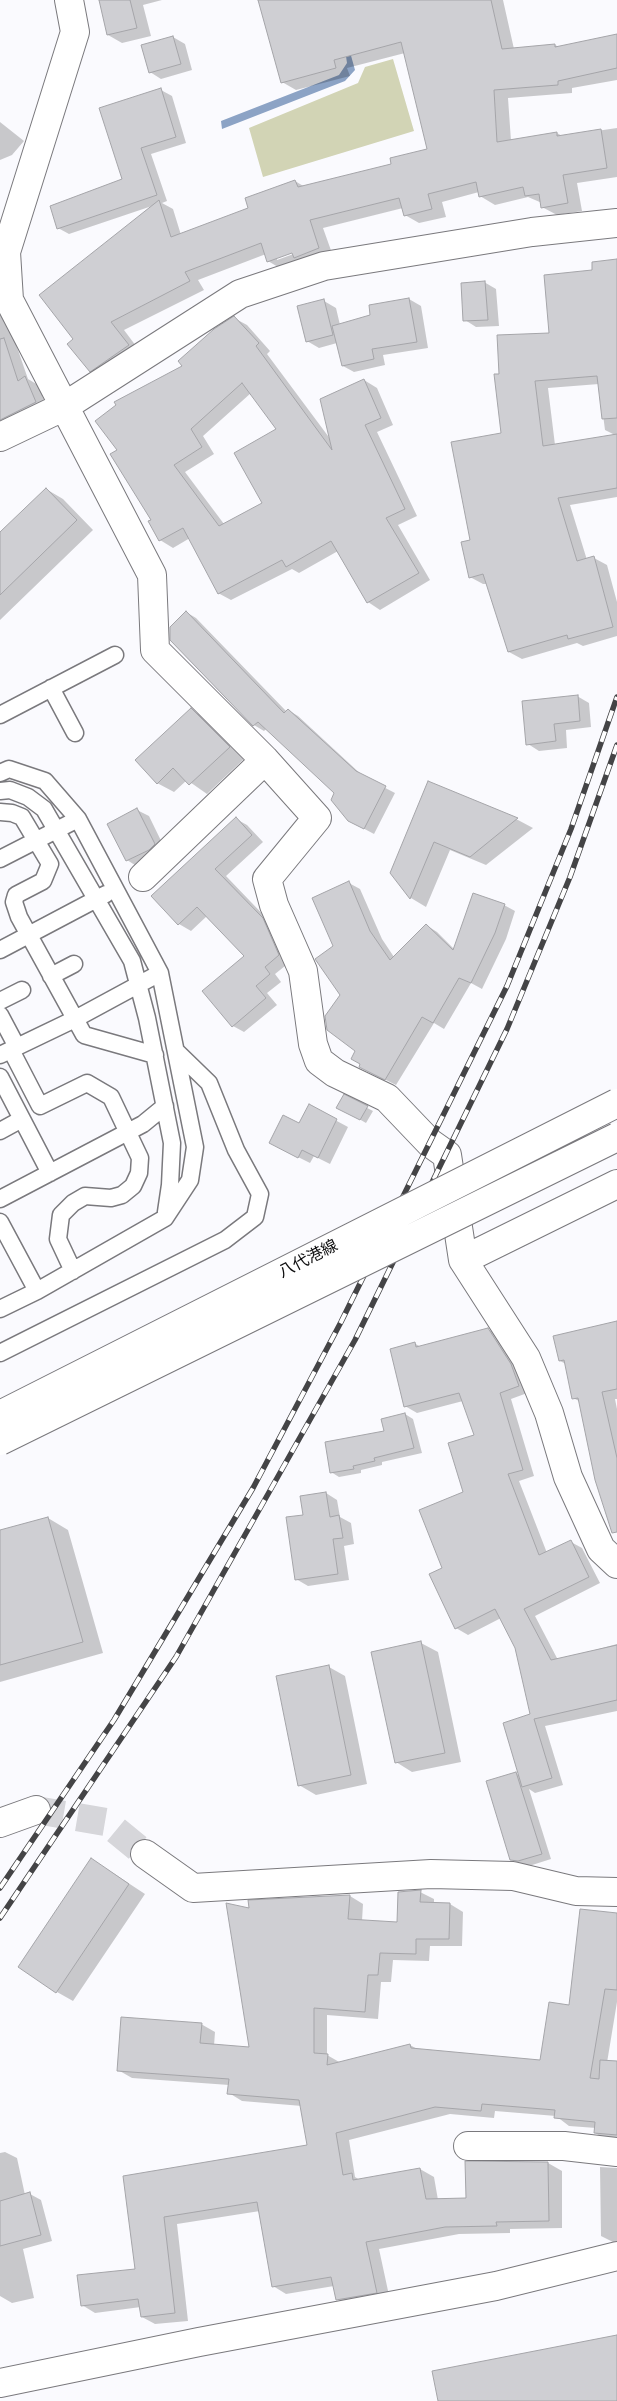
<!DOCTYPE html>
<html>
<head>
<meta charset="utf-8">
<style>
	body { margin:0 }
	canvas { display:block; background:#fafafe }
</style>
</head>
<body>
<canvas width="617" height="2401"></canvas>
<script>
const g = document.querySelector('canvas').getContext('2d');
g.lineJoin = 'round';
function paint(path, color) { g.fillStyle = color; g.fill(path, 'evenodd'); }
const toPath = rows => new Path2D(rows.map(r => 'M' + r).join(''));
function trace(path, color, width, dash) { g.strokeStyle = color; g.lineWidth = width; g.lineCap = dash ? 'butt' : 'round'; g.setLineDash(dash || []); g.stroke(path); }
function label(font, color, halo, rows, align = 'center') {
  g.font = font + ' Raleway,"Noto Sans JP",sans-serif'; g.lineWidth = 5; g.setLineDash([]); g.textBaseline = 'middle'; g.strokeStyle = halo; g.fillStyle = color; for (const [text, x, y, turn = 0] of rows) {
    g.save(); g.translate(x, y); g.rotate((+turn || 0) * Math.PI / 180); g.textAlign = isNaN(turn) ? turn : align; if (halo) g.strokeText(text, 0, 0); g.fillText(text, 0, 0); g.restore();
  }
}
paint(toPath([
	[393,59,414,131,263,177,249,128,358,83,365,67]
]), '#d2d4b5');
paint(toPath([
	[347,41,355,70,345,81,222,129,221,121,339,75,347,63,344,43]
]), '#8ca3c5');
paint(toPath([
	[100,0,162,0,143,5,151,36,122,43,108,35],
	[259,0,503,0,514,49,555,45,559,47,617,35,617,80,572,88,572,93,508,98,511,141,557,133,562,136,617,128,617,177,577,183,582,211,557,215,542,207,542,203,528,197,495,205,480,196,479,192,442,202,446,217,419,223,405,215,403,208,323,228,333,256,283,270,268,261,266,254,198,280,204,290,124,330,142,354,105,379,90,371,75,339,152,206,69,234,58,228,124,180,161,90,172,96,186,143,151,154,167,201,162,203,173,209,181,235,250,209,295,181,305,187,392,165,428,150,405,53,347,68,350,76,296,90,282,82],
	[298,250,299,252,277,260,277,257],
	[173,37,185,44,192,70,161,79,150,72],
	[0,122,24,141,12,155,0,160],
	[617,261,617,497,570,505,587,560,594,558,607,565,617,602,617,636,583,646,577,643,522,659,509,652,487,584,483,584,470,577,471,541,502,434,500,375,551,334,594,271],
	[599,384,605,430,615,435,555,445,548,388],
	[484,282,496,289,499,326,476,327,465,320],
	[0,298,28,379,38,385,48,410,0,433],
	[409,299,421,306,428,348,383,355,385,365,354,372,343,366,337,343,319,348,307,341,324,301,336,308,340,325,372,316],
	[234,318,247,325,270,351,267,354,331,440,364,380,377,388,393,425,377,432,417,516,398,525,430,580,380,610,368,602,338,551,299,573,292,569,231,600,218,593,190,538,173,548,160,540,118,451,184,366],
	[251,393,278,430,264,503,224,524,185,472,214,454,203,436],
	[46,489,63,499,93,530,0,620,0,534],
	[186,612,196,618,287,712,288,710,298,716,364,777,395,793,374,834,359,826,336,793,267,728,264,731,254,725,171,640],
	[577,696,589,703,591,727,566,730,567,748,539,751,528,744],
	[191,710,208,719,246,757,207,794,187,780,174,792,157,783],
	[429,783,518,820,533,828,486,865,450,850,426,907,411,898,391,873],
	[137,810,149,816,166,851,138,867,127,860],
	[236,819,247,825,263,842,226,876,274,926,290,962,275,974,281,982,267,993,277,1005,244,1032,233,1026,246,956,207,916,191,931,179,924,153,896],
	[349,883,360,889,382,939,394,957,426,925,437,932,454,949,504,905,515,911,506,939,482,989,471,983,444,1029,434,1023,396,1085,372,1073,362,1064,341,995,335,947],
	[344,1096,373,1111,366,1123,338,1107],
	[309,1106,348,1127,330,1164,314,1156,310,1163,280,1148,300,1125],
	[617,1323,617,1399,615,1399,617,1409,617,1528,581,1402,573,1398,566,1364,560,1361],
	[488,1329,500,1336,530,1392,511,1399,534,1476,519,1481,547,1553,571,1542,582,1548,600,1583,535,1616,558,1660,617,1644,617,1711,545,1726,563,1785,535,1793,529,1789,551,1859,529,1866,521,1865,511,1859,516,1773,520,1776,531,1715,516,1648,501,1618,468,1635,456,1628,443,1569,464,1493,476,1435,463,1401,417,1413,405,1406,414,1343,421,1347],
	[405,1414,413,1419,422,1453,382,1462,382,1465,361,1470,361,1473,339,1477,331,1472,386,1432],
	[326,1493,337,1500,340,1517,351,1523,354,1544,344,1546,349,1580,308,1586,296,1579,304,1516],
	[48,1518,68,1530,103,1653,0,1682,0,1532],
	[421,1643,438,1652,461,1762,412,1772,396,1762],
	[329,1667,345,1676,367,1784,316,1795,299,1785],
	[107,1869,145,1894,73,2001,57,1992],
	[420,1892,434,1899,434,1904,450,1904,463,1912,462,1946,430,1946,429,1961,393,1960,391,1982,381,1982,378,2019,327,2015,327,2055,341,2063,410,2045,419,2050,541,2061,617,1914,617,2002,604,2081,617,2082,617,2142,609,2141,595,2133,596,2128,569,2126,556,2116,495,2111,494,2118,450,2114,349,2140,355,2177,360,2180,420,2169,434,2177,438,2200,467,2199,466,2162,548,2163,562,2171,562,2228,510,2229,510,2233,459,2234,379,2249,390,2300,351,2307,337,2299,334,2286,286,2294,273,2286,260,2211,177,2224,188,2321,155,2324,142,2317,141,2307,95,2313,82,2305,136,2270,124,2177,309,2146,302,2106,242,2101,229,2093,229,2085,132,2078,118,2070,201,2024,215,2032,214,2046,251,2049,251,1910,350,1896,363,1904,362,1921,399,1924],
	[5,2152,17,2158,25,2195,30,2194,41,2200,52,2241,23,2249,34,2298,12,2303,0,2296,0,2153],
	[600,2167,617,2168,617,2244,601,2236]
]), '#0003');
const building = toPath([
	[99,0,130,0,137,28,107,35,99,0],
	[258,0,491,0,502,49,555,44,555,47,617,34,617,68,558,81,558,85,494,90,497,142,557,132,557,136,601,129,607,168,563,175,568,203,541,208,539,194,525,196,523,187,479,197,476,182,428,194,432,209,404,216,399,198,310,220,319,248,294,258,292,253,267,262,261,243,185,272,190,281,111,322,129,345,90,372,67,344,73,339,39,295,159,200,171,237,248,208,245,198,295,180,298,187,391,164,390,158,427,149,401,42,334,60,336,68,281,83,258,0],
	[173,36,181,64,149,73,141,45,173,36],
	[161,88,176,137,141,148,157,195,57,229,50,206,122,179,99,108,161,88],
	[617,259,617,418,602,419,597,376,535,381,543,446,617,434,617,488,558,498,577,561,594,556,613,627,568,639,567,635,508,652,483,574,469,578,461,542,470,540,451,442,501,433,494,374,499,374,497,335,549,333,544,275,592,270,592,262,617,259],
	[485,281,488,320,463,321,461,283,485,281],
	[409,298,417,342,372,349,374,359,342,366,332,326,370,315,369,305,409,298],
	[324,299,333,335,306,342,297,306,324,299],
	[234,316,259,343,256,346,332,450,320,399,364,379,381,418,365,425,405,509,386,518,419,573,367,603,331,541,286,567,282,560,218,594,183,528,159,541,148,521,151,520,110,454,117,450,95,421,116,405,114,402,182,366,178,361,214,329,234,316],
	[242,383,276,429,234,453,262,503,219,526,174,465,202,447,191,429,242,383],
	[4,338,18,381,25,376,36,402,0,420,0,339,4,338],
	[46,488,77,520,0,595,0,532,46,488],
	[186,611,284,713,288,709,356,771,386,786,364,829,348,821,331,800,334,793,258,722,253,726,170,640,170,627,186,611],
	[578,695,580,721,554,724,556,741,526,745,522,701,578,695],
	[191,708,230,747,189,785,173,768,157,784,135,760,191,708],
	[428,781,518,818,470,857,434,842,410,899,390,873,428,781],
	[137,808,155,844,149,850,126,861,107,824,137,808],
	[236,817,252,835,215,869,263,918,279,955,265,967,270,974,256,986,266,998,232,1027,202,991,244,956,197,907,178,925,151,896,236,817],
	[349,881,370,931,390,960,426,924,453,950,473,893,505,904,495,933,471,983,459,978,433,1023,422,1017,385,1080,359,1067,360,1064,351,1059,355,1051,327,1030,325,1016,340,995,315,959,333,946,312,898,349,881],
	[344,1094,368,1106,360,1120,336,1108,344,1094],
	[309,1104,337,1119,318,1158,302,1150,298,1158,269,1143,283,1115,299,1123,309,1104],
	[617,1321,617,1389,602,1392,617,1458,617,1532,612,1533,595,1480,578,1398,572,1399,564,1360,559,1361,553,1336,617,1321],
	[488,1328,511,1364,519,1386,500,1393,523,1470,508,1474,539,1555,571,1540,589,1577,524,1609,551,1660,617,1645,617,1700,534,1719,552,1778,522,1787,503,1723,530,1714,515,1648,495,1609,455,1629,429,1574,442,1568,419,1510,463,1492,448,1443,474,1435,459,1393,404,1407,390,1349,415,1342,416,1347,488,1328],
	[405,1413,414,1448,374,1458,375,1461,353,1466,354,1469,330,1473,325,1442,384,1431,381,1419,405,1413],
	[326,1492,330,1517,339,1515,343,1538,333,1539,338,1574,295,1580,286,1517,303,1515,300,1496,326,1492],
	[48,1517,83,1642,0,1665,0,1530,48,1517],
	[421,1641,445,1753,395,1763,371,1652,421,1641],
	[329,1665,351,1775,298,1786,276,1676,329,1665],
	[516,1772,542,1854,518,1861,510,1860,486,1781,516,1772],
	[91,1858,129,1884,56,1993,18,1967,91,1858],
	[421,1890,420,1902,450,1903,449,1939,416,1939,416,1954,380,1953,378,1975,368,1975,365,2012,314,2008,314,2053,328,2054,327,2065,410,2044,411,2048,540,2060,549,2002,569,2005,580,1909,617,1913,617,1990,605,1989,590,2078,599,2079,600,2060,617,2061,617,2135,594,2133,595,2122,554,2118,555,2110,482,2104,481,2111,435,2107,336,2133,343,2175,352,2173,353,2180,420,2168,426,2199,466,2198,465,2161,548,2162,549,2221,496,2222,497,2226,445,2227,366,2242,377,2293,336,2300,331,2277,272,2287,257,2202,164,2217,175,2313,141,2317,138,2299,81,2306,77,2275,135,2269,123,2176,307,2145,299,2100,227,2094,229,2079,117,2071,121,2017,202,2023,200,2043,249,2047,226,1903,249,1908,248,1900,350,1895,348,1919,397,1922,398,1892,421,1890],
	[30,2192,41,2235,0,2246,0,2201,30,2192],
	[617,2335,617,2401,438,2401,432,2371,617,2335]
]);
paint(building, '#cfcfd3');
trace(building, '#a5a5a9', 1);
trace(toPath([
	[36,1810,106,1822,145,1854]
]), '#d6d6da', 28, [28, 14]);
const lane = toPath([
	[51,688,75,733],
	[0,715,115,655],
	[0,773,9,769,45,781,78,819,160,973,195,1147,190,1180,165,1218,37,1291,0,1309],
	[0,791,10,790,28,797,44,809,132,961,147,1018,172,1143,170,1185,166,1212],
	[0,812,12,813,22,817,50,864,43,881,16,895,14,902,19,917,84,1035,155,1055],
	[0,859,78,819],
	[0,950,106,894],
	[51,976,74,964],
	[0,1001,22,990],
	[0,1015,17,1047],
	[11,1050,40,1106,87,1083,111,1097,140,1158,139,1173,133,1186,122,1195,111,1198,85,1196,73,1203,61,1215,58,1239,73,1271],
	[0,1055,75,1019,160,973],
	[0,1077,50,1173],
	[0,1131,22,1119],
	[0,1199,143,1124,165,1106],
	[0,1222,37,1291],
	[0,1353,225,1240,255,1217,260,1194,236,1150,209,1083,176,1051]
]);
const street = toPath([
	[69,0,75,32,6,252,9,300,152,575,155,650,265,760,317,818,267,879,274,905,303,971,313,1044,319,1061,335,1073,387,1098,430,1143,447,1155,463,1260,526,1358,549,1413,568,1477,601,1549,617,1564],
	[0,437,65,406,240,294,324,266,532,232,617,223],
	[143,877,265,760],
	[463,1260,617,1184],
	[0,1823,36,1810],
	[145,1854,193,1888,431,1874,513,1876,576,1891,617,1892],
	[468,2146,564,2146,617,2152],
	[0,2383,199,2342,496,2286,617,2256]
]);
trace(lane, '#7a797d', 19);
trace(street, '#7a797d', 30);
trace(lane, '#fff', 16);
trace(street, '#fff', 28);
const rail = toPath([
	[0,1888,114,1720,253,1488,341,1322,507,986,571,829,617,697],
	[0,1918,176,1657,355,1340,507,1029,570,877,617,745]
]);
trace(rail, '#444446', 5.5);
trace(rail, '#fff', 4, [11]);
const secondaryBridge = toPath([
	[0,1415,617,1103],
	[0,1441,617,1137]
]);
trace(secondaryBridge, '#7a797d', 30, []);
trace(secondaryBridge, '#fff', 28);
label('16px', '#0d0d0e', '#fff', [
	["八代港線",308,1259,-27]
]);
</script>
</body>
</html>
